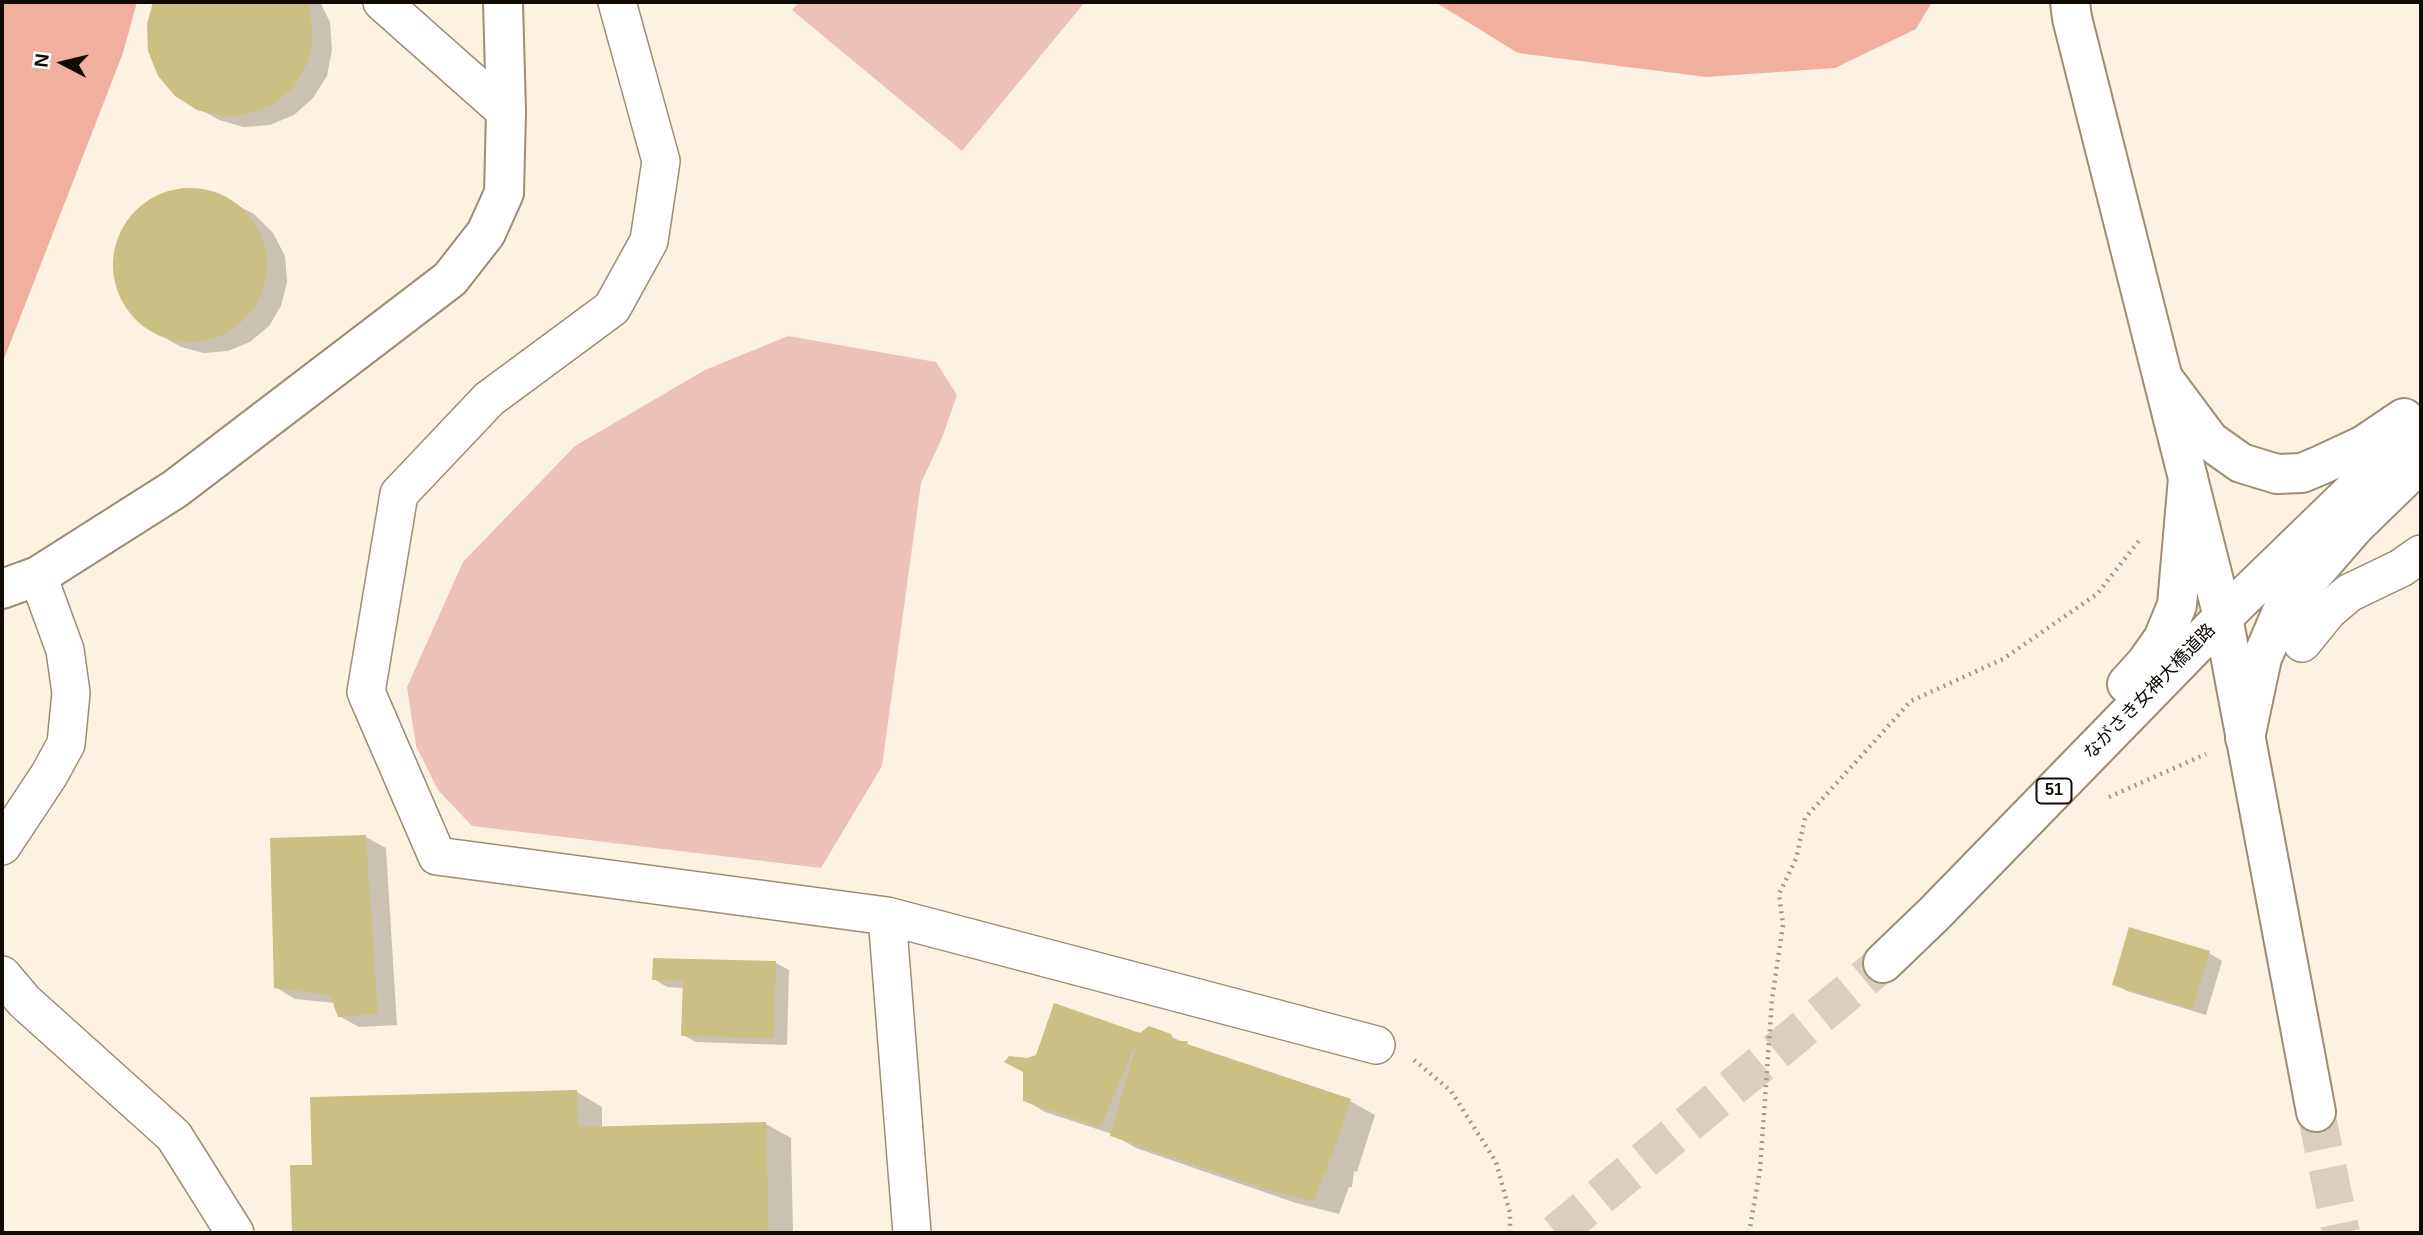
<!DOCTYPE html>
<html>
<head>
<meta charset="utf-8">
<style>
	body { margin:0 }
	#map { position:relative; width:2423px; height:1235px; overflow:hidden; background:#fcf2e2; font-family:Helvetica,sans-serif }
	canvas { display:block }
	.frame { position:absolute; inset:0; border:4px solid #110b04; pointer-events:none }
	.north { position:absolute; left:28px; top:28px; width:70px; height:70px; -webkit-text-stroke:5px #fff; paint-order:stroke; rotate:277deg; font-size:19px; font-weight:700; line-height:28px; text-align:center; color:#110b04 }
	.north::after { content:''; display:block; margin:auto; width:24px; height:32px; background:#110b04; clip-path:polygon(50% 0,100% 100%,50% 72%,0 100%) }
</style>
</head>
<body>
<div id="map">
<canvas width="2423" height="1235"></canvas>
<div class="frame"></div>
<div class="north">N</div>
</div>
<script>
const g = document.querySelector('canvas').getContext('2d');
g.lineJoin = 'round';
function paint(path, color) { g.fillStyle = color; g.fill(path, 'evenodd'); }
const toPath = rows => new Path2D(rows.map(r => 'M' + r).join(''));
function trace(path, color, width, dash) { g.strokeStyle = color; g.lineWidth = width; g.lineCap = dash ? 'butt' : 'round'; g.setLineDash(dash || []); g.stroke(path); }
function label(font, color, halo, rows, align = 'center') {
  g.font = font + ' Helvetica,"Noto Sans JP",sans-serif'; g.lineWidth = 7; g.setLineDash([]); g.textBaseline = 'middle'; g.strokeStyle = halo; g.fillStyle = color; for (const [text, x, y, turn = 0] of rows) {
    g.save(); g.translate(x, y); g.rotate((+turn || 0) * Math.PI / 180); g.textAlign = isNaN(turn) ? turn : align; if (halo) g.strokeText(text, 0, 0); g.fillText(text, 0, 0); g.restore();
  }
}
paint(toPath([
	[799,2,1085,2,962,151,792,10],
	[788,336,936,362,957,395,942,438,921,483,882,766,821,868,472,826,438,790,416,746,407,687,463,562,575,446,705,370]
]), '#edc2b6');
paint(toPath([
	[2,2,137,2,123,53,2,364],
	[1435,2,1932,2,1916,29,1835,68,1706,77,1518,53]
]), '#f1b09d');
paint(toPath([
	[155,2,320,2,330,22,332,50,327,76,313,98,294,115,270,125,244,127,219,120,198,108,149,24],
	[184,189,210,191,254,214,273,233,285,256,287,282,281,306,269,326,250,342,228,351,204,353,181,347,160,335,139,322,124,303,116,281,115,257,122,231,137,210,158,195],
	[366,837,386,848,397,1025,359,1027,339,1016,335,1003,295,999,275,987],
	[2209,953,2222,961,2206,1015,2127,991,2114,984],
	[776,963,789,970,787,1045,696,1042,683,1035,685,988,667,987,654,979],
	[1141,1035,1170,1036,1200,1050,1350,1101,1375,1115,1357,1172,1354,1171,1352,1187,1349,1187,1339,1214,1296,1203,1136,1148,1112,1134,1045,1112,1025,1100,1027,1060],
	[577,1092,602,1107,602,1128,766,1124,791,1138,793,1233,294,1233,292,1167,314,1167]
]), '#0003');
paint(toPath([
	[153,2,307,2,310,9,313,38,307,64,294,87,274,104,249,114,223,117,197,110,175,96,158,76,148,51,147,24],
	'113 265a77 77 0 1 1 154 0a77 77 0 1 1-154 0Z',
	[366,835,378,1014,338,1017,330,995,274,988,270,838],
	[2129,927,2210,951,2193,1009,2112,985],
	[653,958,776,961,774,1038,681,1036,683,981,652,980],
	[1054,1003,1140,1033,1149,1026,1171,1034,1175,1041,1188,1041,1187,1044,1351,1099,1332,1158,1329,1158,1327,1174,1324,1174,1314,1201,1269,1190,1110,1136,1139,1036,1102,1124,1098,1127,1023,1101,1023,1072,1004,1062,1009,1056,1027,1058,1036,1055],
	[577,1090,578,1127,766,1122,769,1233,292,1233,290,1165,312,1165,310,1097]
]), '#cac083');
trace(toPath([
	[2316,1112,2341,1233]
]), '#d9cfc1', 38, [38, 19]);
trace(toPath([
	[1556,1233,1883,963]
]), '#d9cfc1', 38, [38, 19]);
const street = toPath([
	[382,2,506,112],
	[617,2,661,161,649,241,612,308,489,399,399,494,366,692,437,856,887,916,1376,1045],
	[2302,643,2328,611,2349,593,2401,568,2421,554],
	[2,846,49,775,66,744,71,693,65,650,38,576],
	[887,916,912,1233],
	[2,975,24,1001,174,1136,235,1233]
]);
const secondary = toPath([
	[2070,2,2072,18,2223,617,2316,1112],
	[2,589,38,576,175,489,450,279,486,233,504,193,506,112,503,2]
]);
const primary = toPath([
	[2163,378,2210,441,2241,463,2277,474,2302,473,2321,465,2364,445,2404,418],
	[2127,684,2146,663,2163,639,2177,605,2188,478],
	[2245,738,2262,658,2283,609,2355,526,2421,462],
	[1883,963,1934,914,2223,617,2421,425]
]);
trace(street, '#9d8d75', 40);
trace(secondary, '#9d8d75', 42);
trace(primary, '#9d8d75', 42);
trace(toPath([
	[2109,797,2206,754],
	[1414,1060,1451,1091,1496,1162,1510,1213,1510,1233],
	[1749,1233,1760,1170,1772,999,1783,925,1779,894,1796,859,1805,818,1911,701,2003,659,2097,594,2141,538]
]), '#a1998c', 4.5, [2, 5]);
trace(street, '#fff', 37);
trace(secondary, '#fff', 38);
trace(primary, '#fff', 38);
for (const [x, y, w] of [
	[2054,791,35]
]) { const box = new Path2D(); box.roundRect(x - w / 2, y - 12.5, w, 25, 5); g.fillStyle = '#fff'; g.fill(box); trace(box, '#110b04', 2); }
label('bold 16px', '#110b04', null, [
	["51",2054,791]
]);
label('18px', '#110b04', '#fff', [
	["ながさき女神大橋道路",2150,692,-46]
]);
</script>
</body>
</html>
